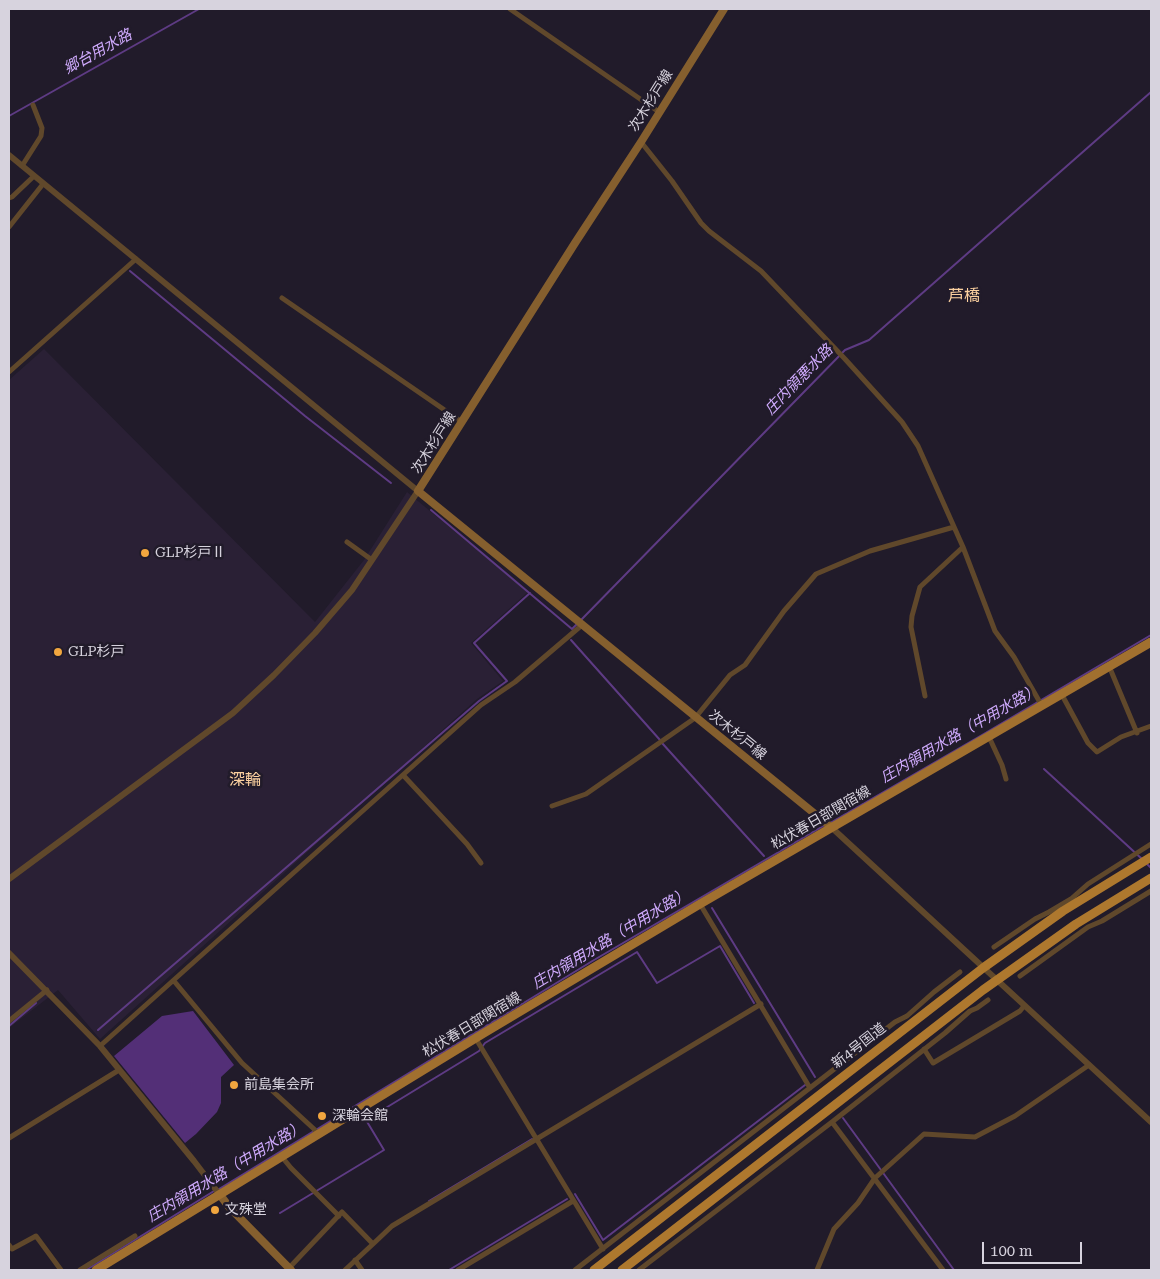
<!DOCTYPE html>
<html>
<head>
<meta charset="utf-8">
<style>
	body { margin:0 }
	#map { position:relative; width:1160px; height:1279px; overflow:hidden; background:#211b2a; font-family:"Roboto Serif",serif }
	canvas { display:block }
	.frame { position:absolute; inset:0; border:10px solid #d7d3de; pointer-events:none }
	.scale { position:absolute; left:982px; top:1242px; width:100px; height:22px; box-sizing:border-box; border:2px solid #d7d3de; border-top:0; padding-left:6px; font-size:15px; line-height:18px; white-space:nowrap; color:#d7d3de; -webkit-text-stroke:4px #211b2a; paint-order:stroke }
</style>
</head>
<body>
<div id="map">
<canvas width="1160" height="1279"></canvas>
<div class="frame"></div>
<div class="scale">100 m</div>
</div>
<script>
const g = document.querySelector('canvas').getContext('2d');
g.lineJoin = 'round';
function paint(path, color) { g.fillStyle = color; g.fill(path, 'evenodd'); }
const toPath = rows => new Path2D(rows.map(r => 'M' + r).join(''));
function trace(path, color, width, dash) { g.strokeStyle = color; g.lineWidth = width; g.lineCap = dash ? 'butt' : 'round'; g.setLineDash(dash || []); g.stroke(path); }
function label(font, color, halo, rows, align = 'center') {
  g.font = font + ' "Roboto Serif","Noto Sans JP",serif'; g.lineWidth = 5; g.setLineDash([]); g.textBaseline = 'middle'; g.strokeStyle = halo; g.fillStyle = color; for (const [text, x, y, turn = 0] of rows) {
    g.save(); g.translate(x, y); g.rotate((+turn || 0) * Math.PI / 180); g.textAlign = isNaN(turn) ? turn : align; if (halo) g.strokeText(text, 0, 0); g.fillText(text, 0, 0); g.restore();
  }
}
paint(toPath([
	[44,349,315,622,364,560,407,492,528,592,471,643,503,681,477,699,100,1039,58,990,9,1028,9,380]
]), '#2a2035');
paint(toPath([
	[193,1011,234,1065,221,1077,221,1103,217,1112,196,1134,185,1143,114,1056,162,1016]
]), '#532f77');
trace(toPath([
	[9,116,199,9],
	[130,271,305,416,391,483],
	[431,510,572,629,577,624],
	[581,620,845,350,869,340,1151,92],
	[571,640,660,740],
	[662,743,764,856],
	[1044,769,1142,859],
	[830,823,982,735,1151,635],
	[1147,864,1151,868],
	[712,908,815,1077],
	[9,1026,36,1003],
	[98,1030,479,701,507,681,474,643,530,593],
	[843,1118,954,1270],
	[219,1189,594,960,825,825],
	[575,1194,603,1240,805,1085],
	[429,1201,532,1139],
	[280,1213,384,1150,366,1120,479,1051,485,1043,637,952,657,983,720,946,754,1003],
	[86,1270,214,1191],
	[449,1270,567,1199]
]), '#5e3b84', 2);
trace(toPath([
	[510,9,659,112],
	[641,142,672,181,701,223,709,231,761,271,845,359,902,422,918,446,963,547,995,631,1014,657,1042,706],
	[22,166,41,136,42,128,33,105],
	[9,198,12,197,34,176],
	[9,227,43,184],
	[282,298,462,422],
	[9,372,136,259],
	[347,542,372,560],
	[1109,666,1137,733],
	[1062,695,1088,743,1097,752,1121,737,1151,726],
	[925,696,911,627,912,616,920,587,963,547],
	[989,737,1002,765,1006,779],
	[403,775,467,844,481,863],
	[552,806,586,794,695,718,730,675,745,665,784,611,816,574,870,551,954,527],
	[700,904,810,1088],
	[994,947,1035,919,1049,912,1071,899,1088,884,1151,844],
	[1020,976,1088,927,1102,921,1151,891],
	[174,981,242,1063,314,1129,318,1135],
	[9,1021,47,990],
	[476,1039,603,1249],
	[100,1046,481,705,515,682,582,625],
	[924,1049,933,1063,1020,1011,1024,1006],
	[832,1122,943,1270],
	[9,1138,119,1070],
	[282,1157,291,1168,339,1216],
	[373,1244,392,1226,761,1004],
	[9,1245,12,1249,36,1236,61,1270],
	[355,1260,362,1270],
	[289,1268,342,1212,373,1244,345,1270],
	[80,1270,135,1236],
	[458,1270,573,1201],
	[575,1270,895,1022,907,1016,934,992,960,972],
	[639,1270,832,1122,945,1033,970,1011,977,1008,988,1000],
	[817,1270,834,1229,858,1203,875,1178,924,1134,975,1137,1015,1116,1089,1065]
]), '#60482b', 5);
trace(toPath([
	[9,155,418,491,352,590,315,633,274,675,233,713,9,879],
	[831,827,1151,1122],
	[9,953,100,1046,194,1161,220,1195]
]), '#60482b', 6);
trace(toPath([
	[724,9,641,142,575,243,418,491,831,827],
	[220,1195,230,1208,291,1270]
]), '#855f2e', 8);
trace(toPath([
	[96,1270,484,1033,700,904,1151,642]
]), '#a1702f', 9);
trace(toPath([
	[594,1270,983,968,1063,911,1151,857],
	[622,1270,983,990,1076,924,1151,878]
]), '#ae782e', 9);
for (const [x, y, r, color] of [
	[145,553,5,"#f1a63f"],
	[58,652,5,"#f1a63f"],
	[234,1085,5,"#f1a63f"],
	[322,1116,5,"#f1a63f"],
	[215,1210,5,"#f1a63f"]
]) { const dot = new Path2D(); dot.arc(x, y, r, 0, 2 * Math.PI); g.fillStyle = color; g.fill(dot); trace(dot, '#211b2a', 2); }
label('14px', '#d7d3de', '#211b2a', [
	["次木杉戸線",651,101,-58],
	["次木杉戸線",434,443,-58],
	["次木杉戸線",737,735,39],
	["松伏春日部関宿線",821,818,-30],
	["松伏春日部関宿線",472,1025,-31],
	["新4号国道",859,1046,-38]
]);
label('14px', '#d7d3de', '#211b2a', [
	["GLP杉戸Ⅱ",155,553],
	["GLP杉戸",68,652],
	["前島集会所",244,1085],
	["深輪会館",332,1116],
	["文殊堂",225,1210]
], 'left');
label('italic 15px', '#cfaafd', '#211b2a', [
	["郷台用水路",98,52,-29],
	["庄内領悪水路",799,380,-46],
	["庄内領用水路（中用水路）",960,734,-30],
	["庄内領用水路（中用水路）",611,939,-31],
	["庄内領用水路（中用水路）",226,1172,-31]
]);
label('16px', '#fcd1a0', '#211b2a', [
	["芦橋",964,296],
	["深輪",245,780]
]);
</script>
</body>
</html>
